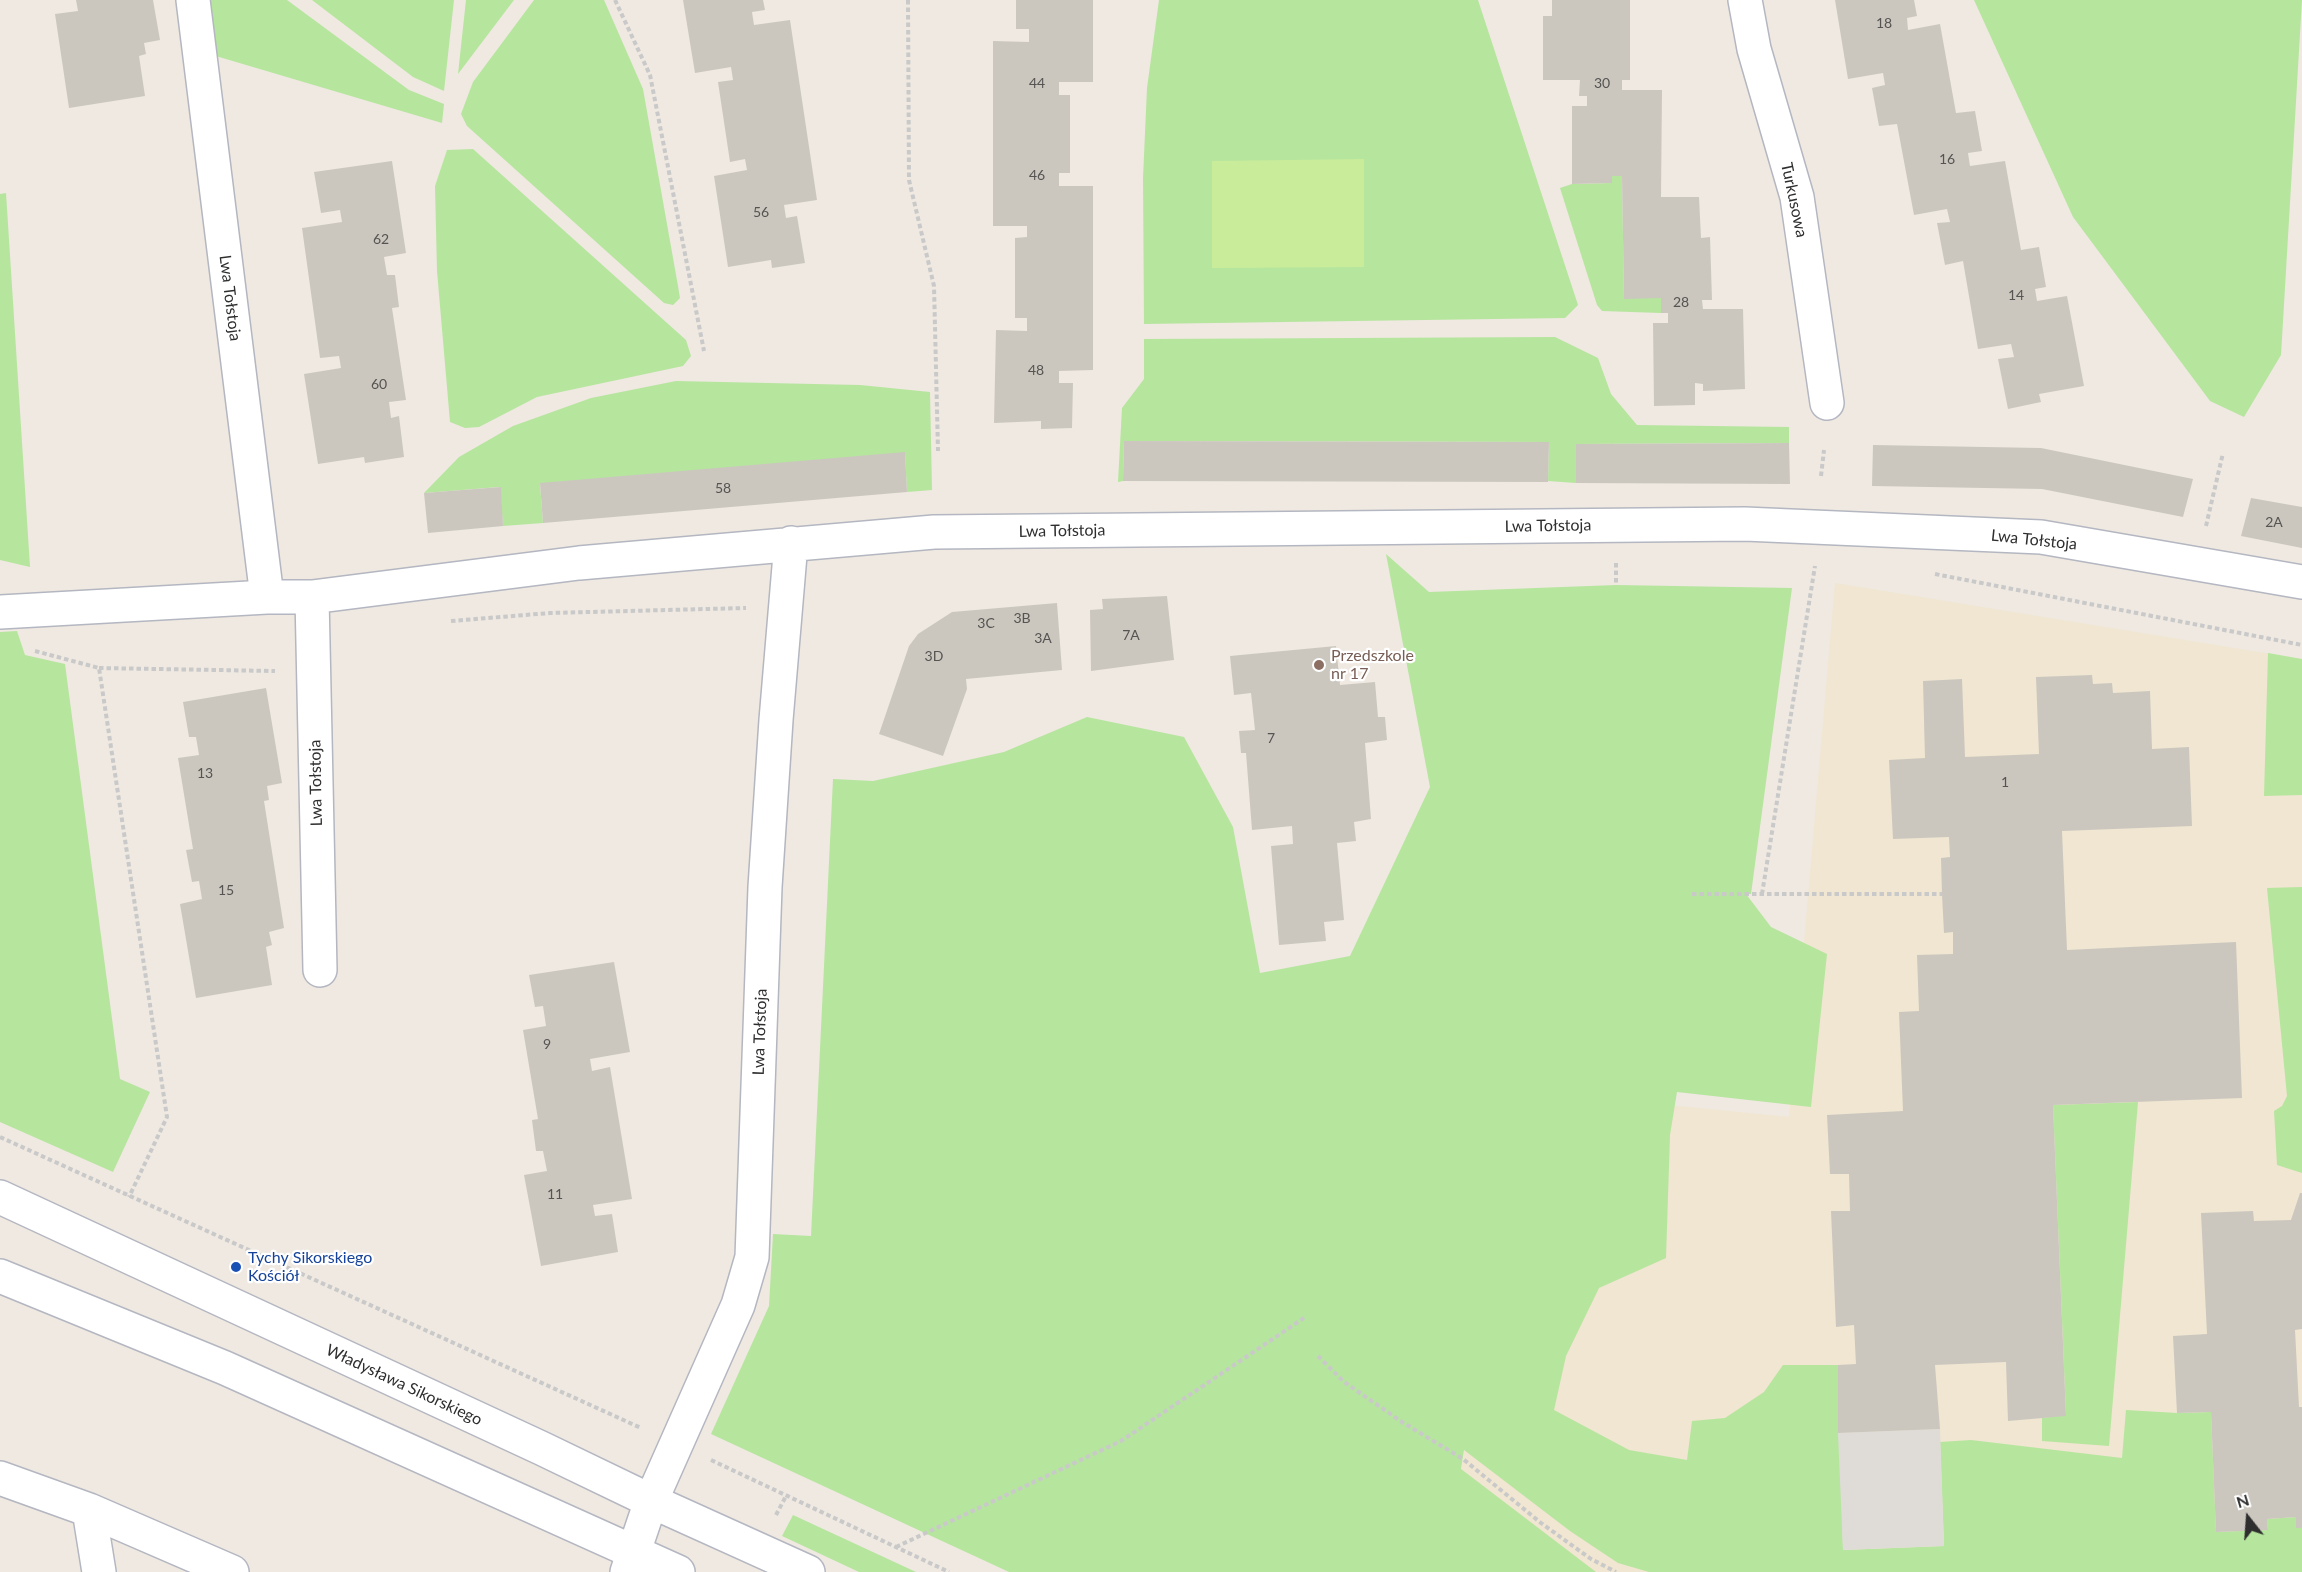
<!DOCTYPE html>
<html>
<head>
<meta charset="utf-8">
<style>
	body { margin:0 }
	#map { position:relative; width:2302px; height:1572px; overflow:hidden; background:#efe9e1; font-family:Lato,sans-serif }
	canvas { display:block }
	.north { position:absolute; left:2218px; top:1488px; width:60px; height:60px; -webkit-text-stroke:4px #fff; paint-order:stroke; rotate:343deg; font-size:16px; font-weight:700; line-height:24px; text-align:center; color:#2e2e2e }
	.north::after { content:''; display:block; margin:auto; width:21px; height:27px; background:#2e2e2e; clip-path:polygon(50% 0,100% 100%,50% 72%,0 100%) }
</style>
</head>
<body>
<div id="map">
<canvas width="2302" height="1572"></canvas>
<div class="north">N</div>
</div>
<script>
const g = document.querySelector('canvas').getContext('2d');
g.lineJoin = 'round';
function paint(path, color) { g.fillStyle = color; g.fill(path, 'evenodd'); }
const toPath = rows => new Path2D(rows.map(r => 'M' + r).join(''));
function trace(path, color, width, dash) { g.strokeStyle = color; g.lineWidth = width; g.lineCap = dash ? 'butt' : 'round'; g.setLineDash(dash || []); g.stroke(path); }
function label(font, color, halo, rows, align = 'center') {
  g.font = font + ' Lato,sans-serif'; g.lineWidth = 4.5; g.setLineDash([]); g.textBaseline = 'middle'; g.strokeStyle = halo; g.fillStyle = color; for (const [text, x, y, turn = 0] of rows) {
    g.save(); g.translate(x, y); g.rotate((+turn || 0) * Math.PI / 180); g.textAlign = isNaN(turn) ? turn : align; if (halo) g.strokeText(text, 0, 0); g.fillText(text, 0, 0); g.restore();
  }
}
paint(toPath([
	[1835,583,2302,659,2302,1572,1446,1572,1518,1090,1789,1117]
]), '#f0e6d1');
paint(toPath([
	[202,0,287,0,409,90,444,104,442,123,209,54],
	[312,0,454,0,444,91,413,77],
	[466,0,514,0,458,74],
	[534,0,604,0,643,89,678,286,680,298,673,305,664,303,467,126,461,114,473,82],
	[1159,0,1478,0,1578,305,1565,318,1144,324,1143,178,1147,88],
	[1974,0,2302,0,2281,355,2244,417,2210,401,2073,217],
	[473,149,686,340,691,356,683,366,537,397,479,427,465,428,450,422,437,271,435,186,447,150],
	[1612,176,1622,176,1624,298,1661,298,1661,313,1602,311,1597,305,1560,188,1572,184,1612,183],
	[6,193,30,567,0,560,0,194],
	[1555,337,1598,358,1611,394,1637,425,1789,427,1789,443,1577,444,1576,483,1548,481,1549,442,1124,441,1123,481,1118,482,1122,408,1144,379,1144,339],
	[676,381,860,385,930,392,932,490,907,492,905,453,540,484,543,523,503,526,500,487,424,493,459,457,513,426,591,398],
	[1386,554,1429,592,1616,585,1792,588,1751,894,1746,894,1771,927,1827,954,1811,1107,1677,1092,1670,1135,1666,1258,1599,1288,1566,1356,1554,1410,1629,1450,1687,1460,1692,1421,1725,1418,1764,1392,1783,1365,1838,1365,1843,1550,1944,1546,1940,1442,1971,1440,2122,1458,2126,1410,2177,1413,2211,1412,2216,1532,2268,1530,2267,1519,2296,1517,2296,1528,2302,1528,2302,1572,1649,1572,1618,1563,1570,1531,1464,1450,1461,1469,1596,1572,1009,1572,711,1434,769,1306,773,1234,811,1236,833,779,873,781,1004,752,1087,717,1184,737,1233,827,1260,973,1350,956,1430,787],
	[17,631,25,655,65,664,120,1079,150,1092,113,1172,0,1122,0,632],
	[2268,653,2302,659,2302,795,2264,796],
	[2302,887,2302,1173,2277,1165,2274,1111,2282,1106,2287,1096,2267,888],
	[2138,1102,2109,1446,2042,1441,2042,1418,2066,1415,2053,1105],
	[793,1515,916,1572,859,1572,782,1536]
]), '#b6e59e');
paint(toPath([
	[1364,159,1364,267,1212,268,1212,161]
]), '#c9ec9a');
paint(toPath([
	[1940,1429,1944,1546,1843,1550,1838,1433]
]), '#dfdcd8');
paint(toPath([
	[76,0,153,0,160,40,144,43,146,54,139,56,145,96,69,108,55,14,78,11],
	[683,0,763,0,765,10,752,12,754,25,790,20,817,200,784,205,786,218,797,216,805,263,772,268,771,260,728,267,714,176,747,170,745,159,730,162,718,82,733,80,731,67,695,73],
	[1016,0,1093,0,1093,82,1059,82,1059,95,1070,95,1070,173,1059,173,1059,186,1093,186,1093,370,1059,371,1059,383,1073,383,1072,428,1041,429,1041,421,994,423,996,330,1027,331,1027,318,1015,318,1015,238,1027,237,1027,226,993,226,993,41,1029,42,1029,29,1016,29],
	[1552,0,1630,0,1630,80,1622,80,1622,90,1662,90,1661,197,1699,197,1701,238,1710,237,1712,300,1702,300,1703,309,1743,309,1745,389,1703,391,1703,384,1695,383,1695,405,1654,406,1653,323,1668,323,1668,313,1661,313,1661,298,1624,299,1622,176,1612,176,1612,183,1572,184,1572,106,1587,106,1587,96,1579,96,1580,80,1543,80,1543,16,1552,16],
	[1835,0,1914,0,1917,16,1907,18,1908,30,1940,24,1956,113,1975,111,1982,151,1968,153,1970,166,2005,161,2021,250,2039,247,2046,287,2035,289,2037,301,2067,296,2084,386,2039,394,2041,402,2008,409,1998,359,2014,357,2011,344,1978,349,1963,261,1945,265,1937,223,1950,222,1947,209,1914,215,1897,124,1879,126,1872,88,1885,85,1883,73,1848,79],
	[392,161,406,253,384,257,387,275,395,275,399,307,392,308,406,400,389,402,391,418,399,416,404,457,365,463,364,457,318,464,304,374,341,368,339,356,320,358,302,228,342,222,340,210,321,213,314,172],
	[1124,441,1549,442,1548,482,1123,481],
	[1789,443,1790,484,1576,483,1576,444],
	[1873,445,2041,448,2193,479,2183,517,2042,489,1872,486],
	[905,452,907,492,543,523,540,483],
	[501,487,503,526,428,533,424,493],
	[2251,498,2302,507,2302,548,2241,536],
	[1167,596,1174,660,1091,671,1090,610,1103,609,1102,599],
	[1057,603,1062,670,966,679,967,689,943,756,879,734,909,646,918,634,952,612],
	[1336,646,1340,685,1375,682,1378,717,1385,717,1387,740,1365,743,1371,819,1354,822,1356,841,1337,843,1344,920,1324,922,1326,941,1279,945,1271,846,1293,844,1292,826,1252,830,1246,753,1241,753,1239,731,1255,730,1251,693,1234,695,1230,656],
	[2092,675,2093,684,2112,683,2113,693,2150,691,2152,749,2189,747,2192,826,2062,831,2067,950,2236,942,2242,1098,2053,1105,2066,1416,2008,1421,2006,1362,1935,1365,1940,1429,1838,1433,1838,1365,1856,1364,1854,1325,1836,1327,1831,1211,1850,1211,1849,1174,1830,1174,1827,1115,1903,1111,1899,1012,1919,1011,1917,955,1953,954,1953,932,1944,933,1942,894,1941,858,1950,857,1949,837,1893,839,1889,760,1925,758,1923,681,1962,679,1965,757,2039,754,2036,677],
	[266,688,282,783,267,786,269,800,264,801,284,928,269,932,272,945,266,947,272,985,196,998,180,904,202,899,199,881,192,882,186,850,193,849,178,758,199,755,196,737,189,737,183,702],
	[614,962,630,1052,590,1059,592,1071,610,1067,632,1199,593,1205,595,1216,612,1214,618,1252,541,1266,524,1175,547,1171,543,1151,536,1151,532,1120,538,1119,523,1030,546,1026,543,1006,535,1007,529,975],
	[2300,1193,2302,1193,2302,1329,2295,1330,2299,1407,2302,1407,2302,1528,2296,1528,2296,1517,2267,1519,2268,1530,2216,1532,2211,1412,2177,1413,2173,1336,2207,1334,2201,1213,2253,1211,2254,1221,2291,1220]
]), '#cbc7bf');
const street = toPath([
	[193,0,267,597],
	[1745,0,1754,49,1797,197,1827,403],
	[312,597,320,970],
	[0,612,267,597,312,597,579,563,934,532,1745,524,2041,537,2302,582],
	[0,1478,89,1510,232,1572],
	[89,1510,99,1572],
	[627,1572,651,1501,738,1305,752,1257,765,887,776,720,791,543]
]);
const secondary = toPath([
	[0,1197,541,1448,651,1501,808,1572],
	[0,1276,225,1368,678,1572]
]);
trace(street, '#b4b7c1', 36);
trace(secondary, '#b4b7c1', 36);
trace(toPath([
	[615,0,650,75,704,351],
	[908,0,909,180,934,286,938,451],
	[1821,476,1824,450],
	[2206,526,2223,453],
	[1616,563,1616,585],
	[1935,574,2302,645],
	[451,621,550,613,746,608],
	[35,651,99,668,167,1117,129,1197],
	[99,668,275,671],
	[1692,894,1942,894],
	[1762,894,1815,566],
	[0,1137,641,1428],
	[1318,1356,1344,1382,1402,1422,1463,1459,1541,1523,1591,1559,1616,1572],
	[711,1460,949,1572],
	[776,1515,786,1496],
	[896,1547,1121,1441,1304,1318]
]), '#c9c9c9', 4, [4.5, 3]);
trace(street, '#fff', 33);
trace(secondary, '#fff', 33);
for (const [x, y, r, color] of [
	[1319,665,6,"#8d6e63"],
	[236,1267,6,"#1a4fb4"]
]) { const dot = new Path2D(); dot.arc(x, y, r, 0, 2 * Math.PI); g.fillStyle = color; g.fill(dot); trace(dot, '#fff', 2); }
label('14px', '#555452', null, [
	["18",1884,23],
	["44",1037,83],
	["30",1602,83],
	["16",1947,159],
	["46",1037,175],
	["56",761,212],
	["62",381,239],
	["14",2016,295],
	["28",1681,302],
	["48",1036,370],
	["60",379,384],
	["58",723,488],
	["2A",2274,522],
	["3B",1022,618],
	["3C",986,623],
	["7A",1131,635],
	["3A",1043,638],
	["3D",934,656],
	["7",1271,738],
	["13",205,773],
	["1",2005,782],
	["15",226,890],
	["9",547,1044],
	["11",555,1194]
]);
label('16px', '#2e2e2e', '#fff', [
	["Turkusowa",1794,200,78],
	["Lwa Tołstoja",230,298,83],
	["Lwa Tołstoja",1548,526,-1],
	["Lwa Tołstoja",1062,531,-1],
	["Lwa Tołstoja",2034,540,6],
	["Lwa Tołstoja",316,783,-91],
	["Lwa Tołstoja",760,1032,-88],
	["Władysława Sikorskiego",404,1385,25]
]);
label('16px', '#785e54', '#fff', [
	["Przedszkole",1331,656],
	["nr 17",1331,674]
], 'left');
label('16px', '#164399', '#fff', [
	["Tychy Sikorskiego",248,1258],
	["Kościół",248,1276]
], 'left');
</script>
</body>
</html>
